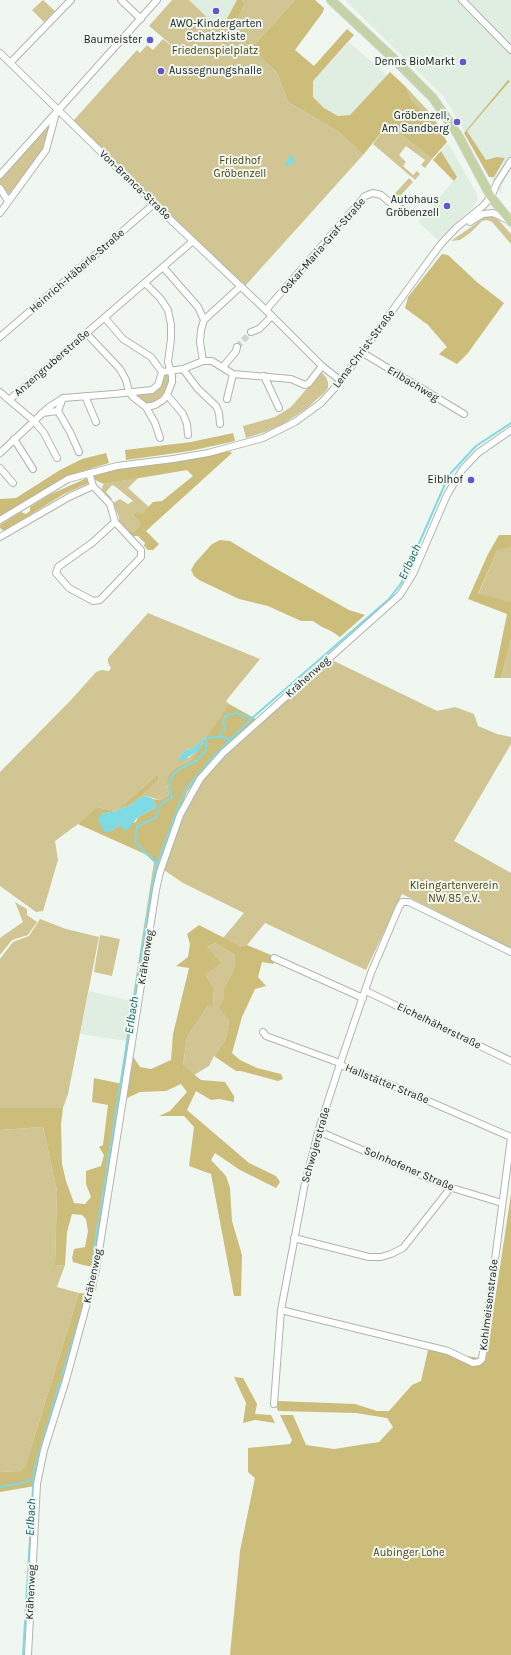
<!DOCTYPE html>
<html>
<head>
<meta charset="utf-8">
<style>
	body { margin:0 }
	canvas { display:block; background:#f0f7f1 }
</style>
</head>
<body>
<canvas width="511" height="1655"></canvas>
<script>
const g = document.querySelector('canvas').getContext('2d');
g.lineJoin = 'round';
function paint(path, color) { g.fillStyle = color; g.fill(path, 'evenodd'); }
const toPath = rows => new Path2D(rows.map(r => 'M' + r).join(''));
function trace(path, color, width, dash) { g.strokeStyle = color; g.lineWidth = width; g.lineCap = dash ? 'butt' : 'round'; g.setLineDash(dash || []); g.stroke(path); }
function label(font, color, halo, rows, align = 'center') {
  g.font = font + ' Karla,sans-serif'; g.lineWidth = 4; g.setLineDash([]); g.textBaseline = 'middle'; g.strokeStyle = halo; g.fillStyle = color; for (const [text, x, y, turn = 0] of rows) {
    g.save(); g.translate(x, y); g.rotate((+turn || 0) * Math.PI / 180); g.textAlign = isNaN(turn) ? turn : align; if (halo) g.strokeText(text, 0, 0); g.fillText(text, 0, 0); g.restore();
  }
}
paint(toPath([
	[189,0,237,0,225,22,218,28],
	[345,0,511,0,511,167,502,185,501,194,444,97],
	[349,42,387,75,350,115,339,116,324,108,313,97,313,81],
	[448,143,476,192,478,199,473,207,438,240,418,222,457,177,441,151],
	[89,991,132,1001,126,1041,80,1034]
]), '#e0eee2');
paint(toPath([
	[43,0,55,11,44,22,32,10],
	[172,0,189,0,218,28,225,22,277,73,288,102,339,132,363,155,245,286,73,121,137,50,140,53,147,45,153,50,163,39,192,62,149,26],
	[242,0,295,0,253,46,234,25,245,4],
	[406,87,433,116,437,123,430,121,412,101],
	[56,113,50,125,44,148,11,194,6,193,0,185,0,176],
	[385,128,399,133,432,159,425,168,421,165,425,160,406,146,399,155,406,162,403,166,413,175,417,171,420,174,415,180,373,144],
	[409,178,413,182,393,204,389,200],
	[487,216,495,216,511,234,511,244,492,222,487,220,482,221,470,233,460,240,451,241],
	[321,372,326,377,328,382,328,388,324,393,306,409,283,424,265,432,246,438,243,426,275,417,291,407],
	[166,374,169,376,170,381,163,399,146,405,131,393,159,386],
	[138,478,128,488,149,507,142,514,133,515,139,522,140,526,133,532,129,532,119,522,119,517,113,503,120,499,128,504,133,501,116,487,112,485,106,492,112,499,111,500,102,490,102,487,104,484],
	[509,546,511,546,511,602,478,595,497,551],
	[148,613,260,659,226,701,229,704,207,738,203,739,192,749,185,750,179,758,189,758,193,754,197,752,192,759,179,766,167,784,169,795,160,800,146,796,137,799,159,780,158,774,116,811,96,807,78,824,55,841,58,860,43,911,36,912,0,886,0,772,71,700,96,672,102,670,109,671,111,668,108,663,108,658],
	[511,639,511,678,501,678],
	[332,660,437,711,455,707,474,714,478,726,497,734,511,737,511,744,454,841,511,873,511,948,402,894,366,970,265,923,247,945,240,946,223,938,244,913,183,883,164,870,158,889,148,964,127,1084,96,1290,92,1296,45,1458,40,1485,35,1486,42,1450,93,1272,118,1114,126,1041,154,862,164,869,183,816,202,781,214,765],
	[15,902,27,909,27,915,37,922,28,935,12,940,0,955,0,938,23,922],
	[40,919,66,929,99,937,68,1094,63,1108,0,1108,0,959,13,942,29,936],
	[100,935,120,939,112,976,94,972],
	[215,943,235,955,234,969,224,988,224,999,220,1007,229,1021,226,1039,214,1056,209,1066,194,1075,183,1066,187,1037,208,1006,213,1006,214,988,205,974,207,947],
	[43,1127,57,1191,55,1266,65,1265,57,1287,79,1293,25,1467,20,1471,0,1472,0,1130]
]), '#d0c593');
paint(toPath([
	[237,0,242,0,245,4,234,25,253,46,295,0,315,0,324,8,323,12,295,50,314,66,347,29,354,35,313,81,313,97,324,108,338,116,350,115,390,72,406,87,412,101,430,120,437,123,447,142,432,159,399,133,385,128,363,155,339,132,288,102,277,73,225,22],
	[508,80,510,81,467,131,486,160,497,157,505,158,494,177,489,177,464,133],
	[441,151,457,177,454,181,433,160],
	[442,254,448,255,478,283,504,303,468,353,457,364,439,354,447,347,428,325,405,308,408,297],
	[233,433,235,441,190,451,126,460,125,450,191,442],
	[229,451,232,453,146,531,159,544,153,550,148,550,144,546,145,543,138,536,133,536,129,532,133,532,140,526,139,522,133,515,137,512,142,514,153,502,162,501,193,476,187,470,104,484,95,480,94,477,95,474,113,470,186,460],
	[106,453,109,463,67,476,0,516,0,499,16,498,60,470,82,459],
	[87,478,89,483,64,494,4,531,0,528,0,525,21,512,26,514,30,511,30,507,49,495],
	[499,535,511,535,511,546,497,551,478,594,511,602,511,639,501,678,494,678,507,614,468,599,488,554],
	[220,540,230,541,273,567,349,610,365,615,340,637,331,631,322,627,313,621,301,621,268,606,239,599,199,580,194,576,191,570,195,563,212,544],
	[229,704,256,719,213,758,187,792,158,865,145,854,78,824,96,807,116,811,158,774,159,780,132,804,116,811,101,814,112,831,119,825,136,822,138,817,155,808,156,805,153,799,160,800,169,795,167,784,169,774,179,766,192,759],
	[199,925,240,946,247,945,271,955,274,964,262,962,258,977,266,986,255,989,242,1017,232,1053,240,1060,257,1068,281,1074,283,1079,278,1081,241,1071,236,1071,214,1056,226,1039,229,1021,219,1007,224,999,224,988,234,969,235,955,215,943,207,947,221,963,205,974,214,988,213,1006,208,1006,187,1037,183,1065,201,1080,225,1082,234,1096,234,1102,219,1099,211,1100,196,1091,187,1110,249,1163,276,1176,280,1182,276,1188,240,1170,215,1153,211,1160,226,1176,230,1188,232,1221,242,1255,241,1296,234,1296,211,1174,189,1166,194,1127,184,1116,159,1116,170,1111,187,1092,181,1084,166,1091,140,1092,125,1099,132,1055,140,1067,151,1069,171,1060,173,1034,189,968,176,966,188,957,190,944,187,934],
	[94,1078,122,1084,118,1114,94,1267,83,1265,73,1262,72,1258,74,1249,85,1247,88,1231,86,1219,82,1215,72,1214,67,1232,65,1265,55,1266,57,1191,43,1127,0,1130,0,1108,63,1108,61,1123,62,1164,66,1181,74,1203,85,1204,91,1197,86,1184,86,1171,101,1166,104,1155,99,1147,103,1145,108,1105,92,1102],
	[511,1194,511,1655,230,1655,240,1551,255,1478,248,1472,248,1448,290,1444,292,1440,280,1415,293,1415,306,1445,334,1449,379,1442,393,1427,387,1418,356,1413,278,1411,277,1408,278,1401,355,1404,377,1411,389,1411,412,1385,421,1381,428,1350,486,1359],
	[79,1293,89,1294,42,1450,35,1486,0,1492,0,1472,20,1471,25,1467],
	[234,1377,243,1378,257,1404,255,1414,271,1415,275,1423,255,1420,243,1423,246,1403]
]), '#cdbd7a');
paint(toPath([
	[289,156,293,156,295,163,285,166,285,162,288,161],
	[207,738,201,745,201,748,197,752,193,754,184,760,180,761,179,758,185,750,192,749,203,739],
	[146,796,153,799,156,805,155,808,138,817,127,830,122,830,122,825,119,825,112,831,104,832,98,819,101,814,116,811,132,804,137,799]
]), '#7edae4');
trace(toPath([
	[218,737,225,737,229,740],
	[157,864,184,792,214,756,251,719],
	[107,1167,152,887,157,864,135,842,137,827,156,817,160,805,172,797,169,787,173,774,183,767,196,761,206,750,207,738,218,737,225,728,223,721,225,716,237,713,251,719,389,599,402,582,449,475,476,446,511,423],
	[99,1218,107,1171],
	[92,1267,98,1222],
	[88,1287,91,1271],
	[62,1376,82,1310],
	[0,1487,26,1482,33,1478],
	[23,1655,34,1471,60,1382]
]), '#7edae4', 2);
trace(toPath([
	[237,347,251,332]
]), '#cfd6d0', 6, [6, 3]);
const minor = toPath([
	[121,0,141,19],
	[462,0,511,50],
	[0,53,154,204,272,316,322,366,341,381],
	[10,63,71,0],
	[0,175,157,0],
	[0,188,8,201],
	[0,213,46,150,56,113],
	[470,222,483,214,493,213,508,220],
	[163,267,198,307,204,320],
	[145,283,160,298,168,310,171,325,171,339,168,362,172,376,172,382,167,395,183,414,187,424,188,435],
	[266,310,365,196,373,193,381,195,394,206,404,210],
	[105,318,123,339,151,357,162,372],
	[251,332,259,329,272,316],
	[87,334,120,369,126,380,129,392,133,397,146,407,155,423,160,438],
	[0,337,154,204],
	[363,353,464,414],
	[203,361,200,342,201,330,204,320,241,286],
	[223,367,236,351,237,347],
	[183,369,198,389,216,406,219,413,220,424],
	[264,376,279,408],
	[0,392,9,400,193,241],
	[85,396,96,422],
	[227,399,233,374],
	[9,400,34,421,44,433,57,458],
	[146,407,155,405,163,400,167,395],
	[58,411,70,432,79,452],
	[42,413,58,411,63,398],
	[14,439,33,469],
	[0,453,49,407,63,398,114,394,152,390,158,385,162,372,183,369,203,361,212,361,233,374,291,379,305,385,309,383,322,366],
	[0,468,13,483],
	[89,473,93,486,110,504,115,522,92,543,58,567,56,573,69,588,93,601,100,600,141,557,141,550,115,522],
	[0,520,68,479,117,466,173,459,208,453,263,438,295,422,321,403,341,381,440,245,456,228,483,206,491,197,497,183,511,161],
	[0,537,69,497,93,486],
	[274,958,363,998],
	[366,991,511,1061],
	[263,1032,266,1036,337,1062,343,1066,403,1090,511,1137],
	[318,1131,449,1187,502,1203],
	[294,1238,369,1257,381,1257,391,1254,403,1248,448,1191,449,1187],
	[281,1310,448,1351,473,1363,479,1362,482,1359,511,1138],
	[274,1404,281,1310,305,1183,319,1129,340,1064,371,973,399,907,402,902,409,902,511,952],
	[28,1655,37,1484,44,1450,66,1380,96,1270,156,890,160,872,180,815,200,779,223,753,400,595,413,574,447,495,462,470,478,453,511,430]
]);
const major = toPath([
	[331,0,393,58,433,98,458,135,491,197,511,222]
]);
trace(minor, '#aeb5af', 8);
trace(major, '#d1d1d1', 10);
trace(minor, '#fff', 6);
trace(major, '#c4d3a6', 8);
for (const [x, y, r, color] of [
	[216,11,4,"#6454cd"],
	[150,40,4,"#6454cd"],
	[463,62,4,"#6454cd"],
	[161,71,4,"#6454cd"],
	[457,122,4,"#6454cd"],
	[447,206,4,"#6454cd"],
	[471,480,4,"#6454cd"]
]) { const dot = new Path2D(); dot.arc(x, y, r, 0, 2 * Math.PI); g.fillStyle = color; g.fill(dot); trace(dot, '#f0f7f1', 1.5); }
label('11px', '#171a17', '#f0f7f1', [
	["AWO-Kindergarten",216,24,"center"],
	["Schatzkiste",216,37,"center"],
	["Baumeister",142,40],
	["Denns BioMarkt",455,62],
	["Aussegnungshalle",169,71,"left"],
	["Gröbenzell,",449,116],
	["Am Sandberg",449,129],
	["Autohaus",439,200],
	["Gröbenzell",439,213],
	["Eiblhof",463,480]
], 'right');
label('11px', '#4a3f07', '#f0f7f1', [
	["Friedenspielplatz",215,51],
	["Friedhof",240,161],
	["Gröbenzell",240,174],
	["Kleingartenverein",454,886],
	["NW 85 e.V.",454,899],
	["Aubinger Lohe",409,1553]
]);
label('11px', '#171a17', '#f0f7f1', [
	["Von-Branca-Straße",135,185,44],
	["Oskar-Maria-Graf-Straße",323,246,-49],
	["Heinrich-Häberle-Straße",77,271,-41],
	["Lena-Christ-Straße",364,349,-53],
	["Anzengruberstraße",52,363,-41],
	["Erlbachweg",413,384,31],
	["Krähenweg",308,677,-42],
	["Krähenweg",146,957,-81],
	["Eichelhäherstraße",439,1026,26],
	["Hallstätter Straße",387,1084,22],
	["Schwojerstraße",316,1145,-74],
	["Solnhofener Straße",409,1169,23],
	["Krähenweg",93,1276,-78],
	["Kohlmeisenstraße",489,1305,-83],
	["Krähenweg",31,1592,-87]
]);
label('italic 12px', '#106067', '#f0f7f1', [
	["Erlbach",410,562,-65],
	["Erlbach",132,1015,-81],
	["Erlbach",31,1517,-87]
]);
</script>
</body>
</html>
